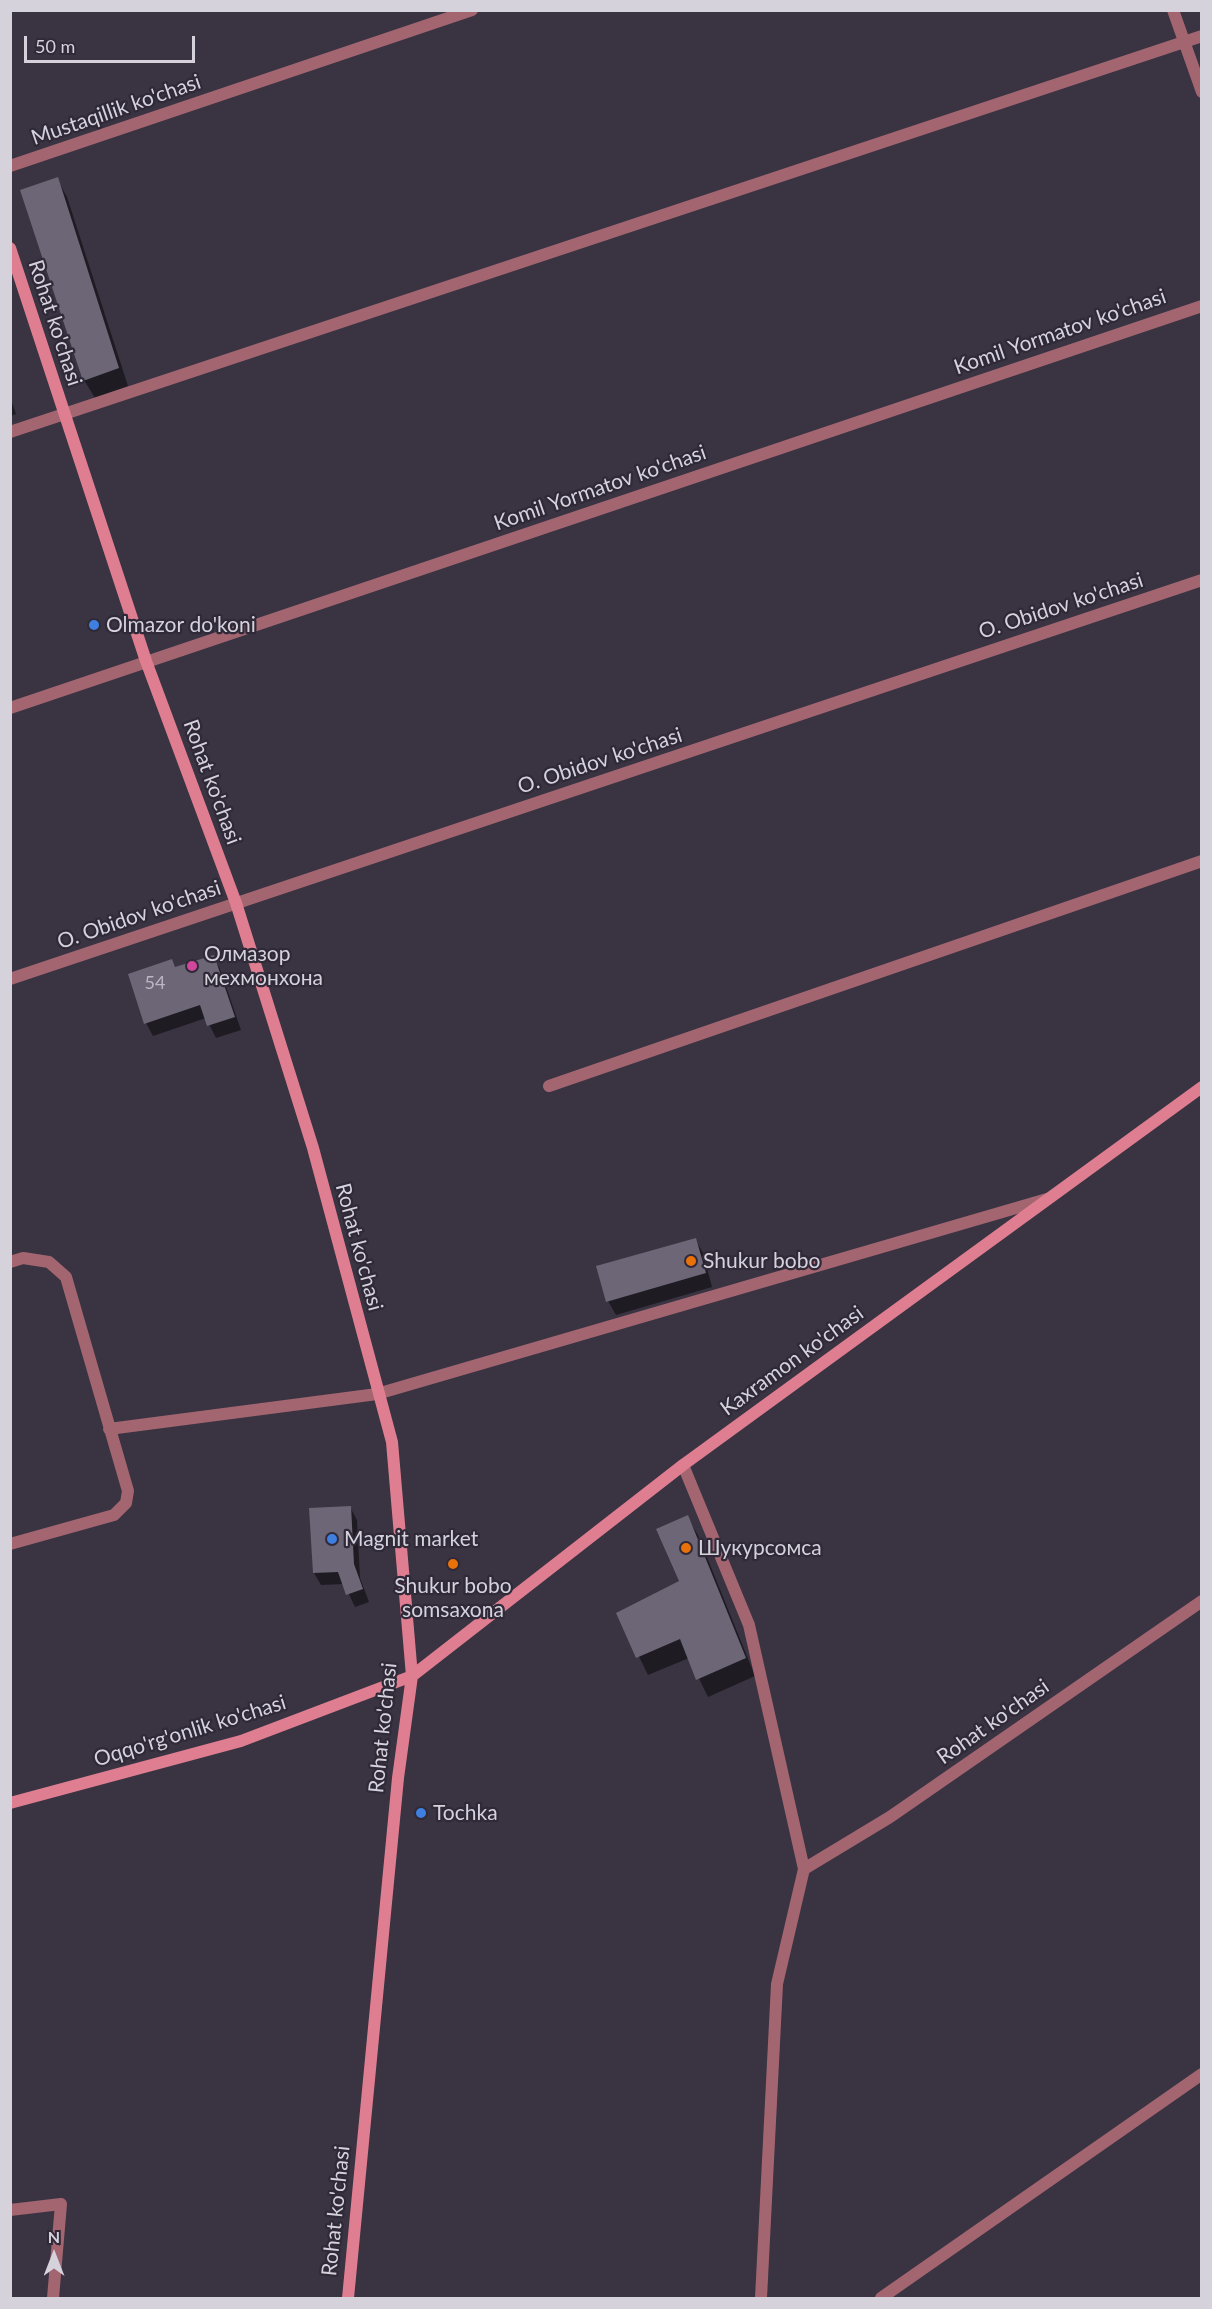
<!DOCTYPE html>
<html>
<head>
<meta charset="utf-8">
<style>
	body { margin:0 }
	#map { position:relative; width:1212px; height:2309px; overflow:hidden; background:#393342; font-family:Lato,sans-serif }
	canvas { display:block }
	.frame { position:absolute; inset:0; border:12px solid #d5d2dc; pointer-events:none }
	.north { position:absolute; left:24px; top:2225px; width:60px; height:60px; -webkit-text-stroke:4px #2f2938; paint-order:stroke; rotate:0deg; font-size:16px; font-weight:700; line-height:24px; text-align:center; color:#d5d2dc }
	.north::after { content:''; display:block; margin:auto; width:21px; height:27px; background:#d5d2dc; clip-path:polygon(50% 0,100% 100%,50% 72%,0 100%) }
	.scale { position:absolute; left:24px; top:36px; width:171px; height:27px; box-sizing:border-box; border:3px solid #d5d2dc; border-top:0; padding-left:8px; font-size:18px; line-height:21px; white-space:nowrap; color:#d5d2dc; -webkit-text-stroke:4px #2f2938; paint-order:stroke }
</style>
</head>
<body>
<div id="map">
<canvas width="1212" height="2309"></canvas>
<div class="frame"></div>
<div class="north">N</div>
<div class="scale">50 m</div>
</div>
<script>
const g = document.querySelector('canvas').getContext('2d');
g.lineJoin = 'round';
function paint(path, color) { g.fillStyle = color; g.fill(path, 'evenodd'); }
const toPath = rows => new Path2D(rows.map(r => 'M' + r).join(''));
function trace(path, color, width, dash) { g.strokeStyle = color; g.lineWidth = width; g.lineCap = dash ? 'butt' : 'round'; g.setLineDash(dash || []); g.stroke(path); }
function label(font, color, halo, rows, align = 'center') {
  g.font = font + ' Lato,sans-serif'; g.lineWidth = 4.5; g.setLineDash([]); g.textBaseline = 'middle'; g.strokeStyle = halo; g.fillStyle = color; for (const [text, x, y, turn = 0] of rows) {
    g.save(); g.translate(x, y); g.rotate((+turn || 0) * Math.PI / 180); g.textAlign = isNaN(turn) ? turn : align; if (halo) g.strokeText(text, 0, 0); g.fillText(text, 0, 0); g.restore();
  }
}
paint(toPath([
	[57,179,67,197,128,386,95,398,84,380],
	[10,397,16,414,10,416],
	[213,956,220,969,241,1030,216,1038,206,1018,153,1036,146,1023,172,961,176,969],
	[695,1239,703,1253,712,1287,616,1315,608,1301],
	[350,1507,357,1520,360,1578,369,1602,355,1607,344,1584,321,1585,314,1573],
	[687,1517,698,1535,755,1676,708,1697,689,1658,648,1675,618,1613,681,1582]
]), '#0007');
paint(toPath([
	[58,177,119,368,83,381,20,190],
	[214,955,235,1017,207,1026,200,1005,144,1024,128,974,172,959,175,967],
	[696,1238,706,1273,606,1302,596,1266],
	[351,1506,354,1564,363,1589,346,1595,338,1572,313,1573,309,1508],
	[688,1515,746,1658,696,1680,680,1639,636,1658,616,1613,679,1581,656,1529]
]), '#6c6677');
trace(toPath([
	[1173,10,1202,92],
	[10,166,472,10],
	[10,432,1202,36],
	[10,708,1202,306],
	[10,979,1202,580],
	[549,1086,1202,861],
	[10,1262,23,1258,49,1262,66,1277,128,1491,126,1503,114,1515,10,1544],
	[109,1429,377,1394,1047,1199],
	[683,1465,749,1625,804,1869,777,1984,761,2298],
	[804,1869,890,1817,1202,1601],
	[10,2210,61,2204,53,2298],
	[881,2298,1202,2074]
]), '#a36671', 12);
trace(toPath([
	[10,248,146,661,236,903,313,1148,392,1442,412,1676,398,1778,348,2298],
	[10,1803,241,1741,412,1676,683,1465,1202,1087]
]), '#e07e91', 12);
for (const [x, y, r, color] of [
	[94,625,6,"#3f7fe0"],
	[192,966,6,"#d1479c"],
	[691,1261,6,"#e8710a"],
	[332,1539,6,"#3f7fe0"],
	[686,1548,6,"#e8710a"],
	[453,1564,6,"#e8710a"],
	[421,1813,6,"#3f7fe0"]
]) { const dot = new Path2D(); dot.arc(x, y, r, 0, 2 * Math.PI); g.fillStyle = color; g.fill(dot); trace(dot, '#2f2938', 2); }
label('18px', '#bbb7c3', null, [
	["54",155,983]
]);
label('21px', '#d5d2dc', '#2f2938', [
	["Mustaqillik ko'chasi",116,110,-19],
	["Rohat ko'chasi",55,323,72],
	["Komil Yormatov ko'chasi",1060,332,-19],
	["Komil Yormatov ko'chasi",600,488,-19],
	["O. Obidov ko'chasi",1061,606,-18],
	["O. Obidov ko'chasi",600,761,-18],
	["Rohat ko'chasi",212,782,70],
	["O. Obidov ko'chasi",139,915,-19],
	["Rohat ko'chasi",359,1247,75],
	["Kaxramon ko'chasi",792,1361,-36],
	["Rohat ko'chasi",993,1722,-35],
	["Rohat ko'chasi",383,1728,-84],
	["Oqqo'rg'onlik ko'chasi",190,1731,-17],
	["Rohat ko'chasi",336,2211,-84]
]);
label('21px', '#d5d2dc', '#2f2938', [
	["Olmazor do'koni",106,625],
	["Олмазор",204,954],
	["мехмонхона",204,978],
	["Shukur bobo",703,1261],
	["Magnit market",344,1539],
	["Шукурсомса",698,1548],
	["Shukur bobo",453,1586,"center"],
	["somsaxona",453,1610,"center"],
	["Tochka",433,1813]
], 'left');
</script>
</body>
</html>
